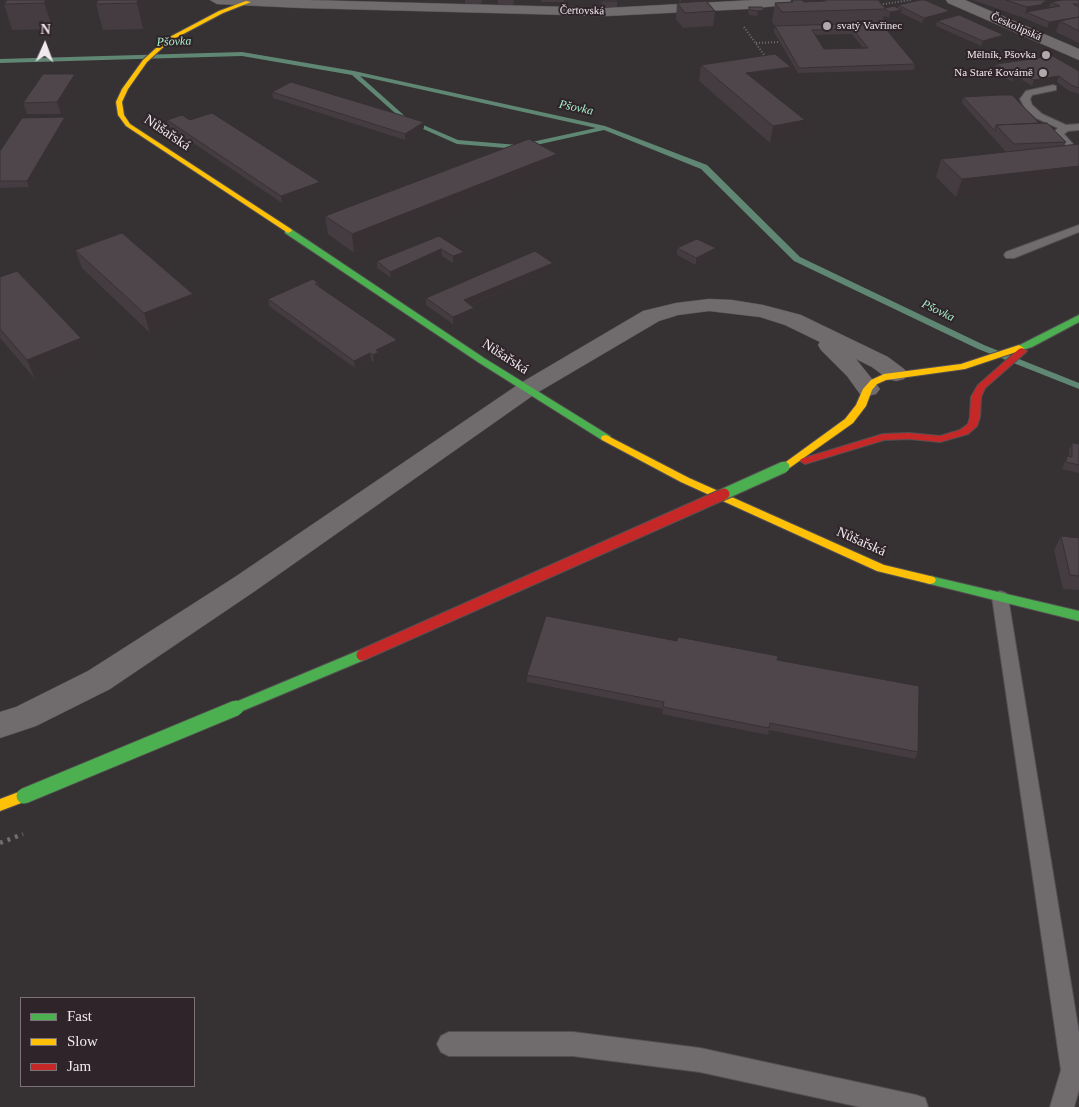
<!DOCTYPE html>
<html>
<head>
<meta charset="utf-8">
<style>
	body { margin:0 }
	#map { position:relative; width:1079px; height:1107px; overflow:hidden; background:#363133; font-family:"Times New Roman",serif }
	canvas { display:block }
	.legend { position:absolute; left:20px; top:997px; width:175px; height:90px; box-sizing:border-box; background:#2f2429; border:1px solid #7d7377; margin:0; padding:6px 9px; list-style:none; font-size:15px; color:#f1e9ed }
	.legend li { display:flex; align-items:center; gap:10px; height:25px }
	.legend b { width:25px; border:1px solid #7d7377 }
	.north { position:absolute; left:20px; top:20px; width:50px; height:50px; -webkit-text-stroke:4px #2f2429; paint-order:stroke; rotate:2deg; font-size:14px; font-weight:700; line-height:20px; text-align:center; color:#f1e9ed }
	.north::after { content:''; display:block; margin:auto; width:18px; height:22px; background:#f1e9ed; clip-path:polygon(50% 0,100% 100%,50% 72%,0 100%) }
</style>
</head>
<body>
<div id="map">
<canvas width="1079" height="1107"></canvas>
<ul class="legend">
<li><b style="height:6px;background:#4caf50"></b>Fast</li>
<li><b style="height:6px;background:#ffc107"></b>Slow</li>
<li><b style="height:6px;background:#c62828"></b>Jam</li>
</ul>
<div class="north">N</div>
</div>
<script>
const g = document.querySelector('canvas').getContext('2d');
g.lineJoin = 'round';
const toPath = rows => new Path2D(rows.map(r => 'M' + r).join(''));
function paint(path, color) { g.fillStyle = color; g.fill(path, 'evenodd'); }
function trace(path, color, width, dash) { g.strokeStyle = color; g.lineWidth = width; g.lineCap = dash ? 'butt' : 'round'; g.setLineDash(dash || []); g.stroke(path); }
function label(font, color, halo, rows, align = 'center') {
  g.font = font + ' "Times New Roman",serif'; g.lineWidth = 4; g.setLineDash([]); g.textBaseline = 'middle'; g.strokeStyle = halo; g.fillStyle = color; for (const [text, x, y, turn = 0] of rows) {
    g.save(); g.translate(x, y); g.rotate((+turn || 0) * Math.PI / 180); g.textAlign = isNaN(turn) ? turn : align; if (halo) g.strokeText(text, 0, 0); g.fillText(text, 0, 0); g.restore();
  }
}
paint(toPath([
	[242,52,354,71,605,126,707,165,800,257,984,345,1079,383,1079,389,978,349,794,261,701,169,604,130,518,149,457,144,403,120,352,75,242,56,0,63,0,59,242,52],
	[360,76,596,128,518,145,458,140,407,118,360,76]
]), '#5f8773');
const lane = toPath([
	[1053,85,1056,86,1056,90,1032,95,1030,99,1032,105,1042,114,1066,125,1079,124,1079,130,1068,131,1064,134,1079,151,1079,155,1071,155,1053,133,1058,128,1036,118,1025,108,1020,99,1026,91,1053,85],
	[1079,225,1079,232,1014,258,1006,258,1004,255,1006,252,1079,225],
	[1000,591,1006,593,1008,597,1079,1033,1079,1090,1074,1107,1050,1107,1061,1070,992,597,994,593,1000,591],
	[449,1032,573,1032,700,1048,916,1095,925,1098,928,1107,860,1107,700,1072,573,1056,449,1056,441,1052,437,1044,441,1036,449,1032]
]);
const street = toPath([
	[210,0,308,0,607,8,754,0,803,0,796,4,746,9,607,16,302,8,217,4,210,0],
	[946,0,965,0,1079,49,1079,60,948,3,946,0],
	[709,299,732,300,763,305,801,315,888,357,904,369,908,374,904,379,896,381,888,379,872,367,856,359,880,389,876,394,868,396,860,394,847,376,821,350,818,345,820,342,785,325,760,317,709,311,678,315,659,321,535,394,255,591,110,689,36,726,0,738,0,712,16,707,88,671,235,577,519,384,643,311,676,303,709,299]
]);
const fast = toPath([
	[285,229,291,229,484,358,610,436,611,438,610,440,602,440,478,362,285,233,285,229],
	[1079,315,1079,322,1032,347,1019,351,1014,348,1079,315],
	[930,576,1079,611,1079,621,926,583,924,580,926,577,930,576]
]);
const slow = toPath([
	[246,1,251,2,223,13,170,41,147,62,128,89,122,102,124,115,130,124,291,229,292,231,288,233,126,126,118,115,116,102,122,89,143,60,166,39,219,11,246,1],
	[1019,345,1024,348,1022,350,965,369,886,380,877,384,872,390,866,406,853,423,788,469,784,470,779,467,845,419,856,405,863,389,871,380,884,374,961,364,1019,345],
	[606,435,689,478,884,565,930,576,934,577,936,580,934,583,930,584,877,571,681,482,602,440,601,438,602,436,606,435],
	[24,790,29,792,31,796,29,800,0,811,0,799,24,790]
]);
const jam = toPath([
	[1022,348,1027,351,1025,353,985,388,981,397,980,417,977,426,968,434,940,442,909,439,884,440,805,464,800,461,801,459,883,434,909,433,940,436,960,430,968,424,970,417,971,397,978,385,1019,349,1022,348]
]);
trace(lane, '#544f52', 2);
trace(street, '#544f52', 1);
trace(fast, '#544f52', 2);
trace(slow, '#544f52', 2);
trace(jam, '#544f52', 2);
trace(toPath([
	[877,5,911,0],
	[744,27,767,59],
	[756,43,780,42]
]), '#726e70', 2, [1, 2]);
paint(lane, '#706c6e');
paint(street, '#706c6e');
paint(fast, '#4caf50');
paint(slow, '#ffc107');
paint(jam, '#c62828');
const fastBridgeFar1 = toPath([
	[724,494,784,467],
	[233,709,362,655]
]);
const fastBridge = toPath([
	[24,796,236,708]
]);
const jamBridge = toPath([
	[362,655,724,494]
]);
trace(fastBridgeFar1, '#544f52', 13, []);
trace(fastBridge, '#544f52', 17, []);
trace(jamBridge, '#544f52', 13, []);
trace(toPath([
	[0,843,23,834]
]), '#726e70', 4.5, [3, 5]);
trace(fastBridgeFar1, '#4caf50', 11);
trace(fastBridge, '#4caf50', 15);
trace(jamBridge, '#c62828', 11);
paint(toPath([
	[7,0,57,0,61,14,53,29,12,30,4,4],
	[98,0,146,0,150,14,143,29,103,30,96,4],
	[465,0,482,0,481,4,465,4],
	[498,0,514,0,513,5,498,5],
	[541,0,564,0,564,2,541,2],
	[601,0,617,0,617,7,602,7],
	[679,0,719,0,707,1,715,11,713,26,683,28,676,19,677,3,680,3],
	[791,0,802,0,804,2,824,1,824,0,880,0,879,2,885,8,898,8,898,5,949,16,922,23,901,13,900,15,889,18,884,16,882,25,915,64,914,70,798,73,774,32,775,26,772,22,775,3,790,2],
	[852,34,863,48,824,49,815,35],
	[973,0,1046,0,1045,0,1048,1,1045,9,1051,8,1049,7,1051,2,1079,0,1079,43,1056,32,1058,26,1047,28,1024,18],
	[749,7,762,7,763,15,757,16,749,15,748,12],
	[937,21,1004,35,1003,40,981,46,936,26],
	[996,64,1079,71,1079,94,1069,91,1057,82,1032,86,1022,80,1012,82,994,70],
	[701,65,791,67,788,83,763,87,802,137,770,143,699,81],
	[75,74,78,85,61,114,27,114,23,103],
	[272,92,424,122,424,128,405,140,273,98],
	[963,97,1039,123,1066,142,1064,146,956,197,936,177,941,159,1006,152,962,103],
	[167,120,190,120,321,188,282,203,168,126],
	[67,123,29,187,0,188,0,151],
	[557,154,557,172,354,253,328,234,325,216],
	[439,236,464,252,464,258,453,263,442,256,391,278,377,268,377,261],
	[677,248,715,255,696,265,677,255],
	[75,250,193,294,198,313,150,333,82,268],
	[553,263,552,269,470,305,474,314,453,324,426,305,426,298],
	[0,277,89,358,35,379,0,338],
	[318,283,319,287,398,346,379,356,380,359,374,362,371,360,355,368,269,306,268,299],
	[1072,443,1079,444,1079,473,1062,469,1067,456,1069,457,1069,450],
	[1061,536,1079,538,1079,590,1063,589,1054,550],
	[777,660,918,752,915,759,769,730,768,735,662,714,663,709,527,682,527,675]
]), '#443c40');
paint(toPath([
	[46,0,57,0,61,14,53,29,44,3],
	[138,0,146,0,150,14,143,29,137,3],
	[681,0,719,0,680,3],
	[1048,1,1044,12,1026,12,1024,18,1027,7],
	[764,10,763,15,757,16,758,11],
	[902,10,900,15,889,18,890,12],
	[950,11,949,16,922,23,924,18],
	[1079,17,1060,21,1058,26,1047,28,1049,22],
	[1004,35,1003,40,981,46,983,41],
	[791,67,788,83,744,90,746,73],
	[75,74,78,85,61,114,57,102],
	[1024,74,1022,80,1012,82,1014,76],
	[1059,76,1057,82,1032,86,1034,80],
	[65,117,67,123,29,187,27,181],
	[805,120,802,137,770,143,773,126],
	[424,122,424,128,405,140,405,134],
	[557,154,557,172,354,253,352,234],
	[1079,166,1079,183,956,197,962,179],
	[320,182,321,188,282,203,281,196],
	[716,248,715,255,696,265,696,258],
	[441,249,442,256,391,278,390,272],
	[464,252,464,258,453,263,453,256],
	[553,263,552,269,464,307,464,300],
	[193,294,198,313,150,333,144,313],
	[474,308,474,314,453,324,453,317],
	[81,338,89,358,35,379,27,360],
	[397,340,398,346,379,356,380,359,374,362,373,355,376,350],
	[370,353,371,360,355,368,354,361]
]), '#373134');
const building = toPath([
	[7,0,46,0,44,3,4,4,7,0],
	[98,0,138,0,137,3,96,4,98,0],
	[602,0,617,0,617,1,602,1,602,0],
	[792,0,802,0,804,2,826,1,825,0,878,0,886,9,782,12,775,3,793,2,792,0],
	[920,0,925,0,950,11,924,18,898,5,920,0],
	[1006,0,1044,0,1048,1,1042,3,1045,4,1027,7,1006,0],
	[1062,0,1079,0,1079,4,1073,4,1079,7,1079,17,1049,22,1026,12,1060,6,1051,2,1062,0],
	[706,1,715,11,685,13,677,3,706,1],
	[894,6,902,10,890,12,886,10,885,8,894,6],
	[749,7,762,7,764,10,758,11,750,10,749,7],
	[959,15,1004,35,983,41,937,21,959,15],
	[1079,17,1079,31,1060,21,1079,17],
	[881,23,915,64,799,68,775,26,881,23],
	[853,29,868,48,824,49,812,30,853,29],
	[775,54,791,67,746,73,805,120,773,126,701,65,775,54],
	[1053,56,1079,71,1079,88,1071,85,1059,76,1034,80,1024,74,1014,76,996,64,1053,56],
	[43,74,75,74,57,102,23,103,43,74],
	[291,82,424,122,405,134,272,92,291,82],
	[999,95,1012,95,1039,123,996,125,995,131,963,97,999,95],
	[212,113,320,182,281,196,167,120,182,115,190,120,212,113],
	[65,117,27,181,0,181,0,151,22,118,65,117],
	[1047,123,1066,142,1014,144,996,125,1047,123],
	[529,139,557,154,352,234,325,216,529,139],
	[1079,144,1079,166,962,179,941,159,1079,144],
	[122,233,193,294,144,313,75,250,122,233],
	[439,236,464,252,453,256,441,249,390,272,377,261,439,236],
	[697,239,716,248,696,258,677,248,697,239],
	[535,251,553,263,464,300,474,308,453,317,426,298,535,251],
	[17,271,81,338,27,360,0,329,0,277,17,271],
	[313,279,318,283,315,284,397,340,376,350,379,352,373,355,370,353,354,361,268,299,313,279],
	[1072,443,1079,444,1079,465,1066,462,1067,456,1072,457,1072,443],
	[1061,536,1079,538,1079,576,1070,575,1061,536],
	[546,616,677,641,678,637,778,656,777,660,919,686,918,752,770,723,769,728,663,707,664,702,527,675,546,616]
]);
paint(building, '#4f464b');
trace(building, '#373134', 1);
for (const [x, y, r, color] of [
	[827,26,5,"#b0a9ac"],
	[1046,55,5,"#b0a9ac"],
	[1043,73,5,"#b0a9ac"]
]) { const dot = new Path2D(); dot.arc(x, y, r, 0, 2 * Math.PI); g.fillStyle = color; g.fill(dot); trace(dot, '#2f2429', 2); }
label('11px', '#f1e9ed', '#2f2429', [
	["Čertovská",582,11,1],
	["Českolipská",1016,27,24]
]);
label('11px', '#f1e9ed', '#2f2429', [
	["svatý Vavřinec",837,26,"left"],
	["Mělník, Pšovka",1036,55],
	["Na Staré Kovárně",1033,73]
], 'right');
label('italic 12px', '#a7f0cb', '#2f2429', [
	["Pšovka",174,42,-2],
	["Pšovka",576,108,12],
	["Pšovka",938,311,26]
]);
label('14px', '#f1e9ed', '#2f2429', [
	["Nůšařská",167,133,34],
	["Nůšařská",505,357,33],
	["Nůšařská",861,542,24]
]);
</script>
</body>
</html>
